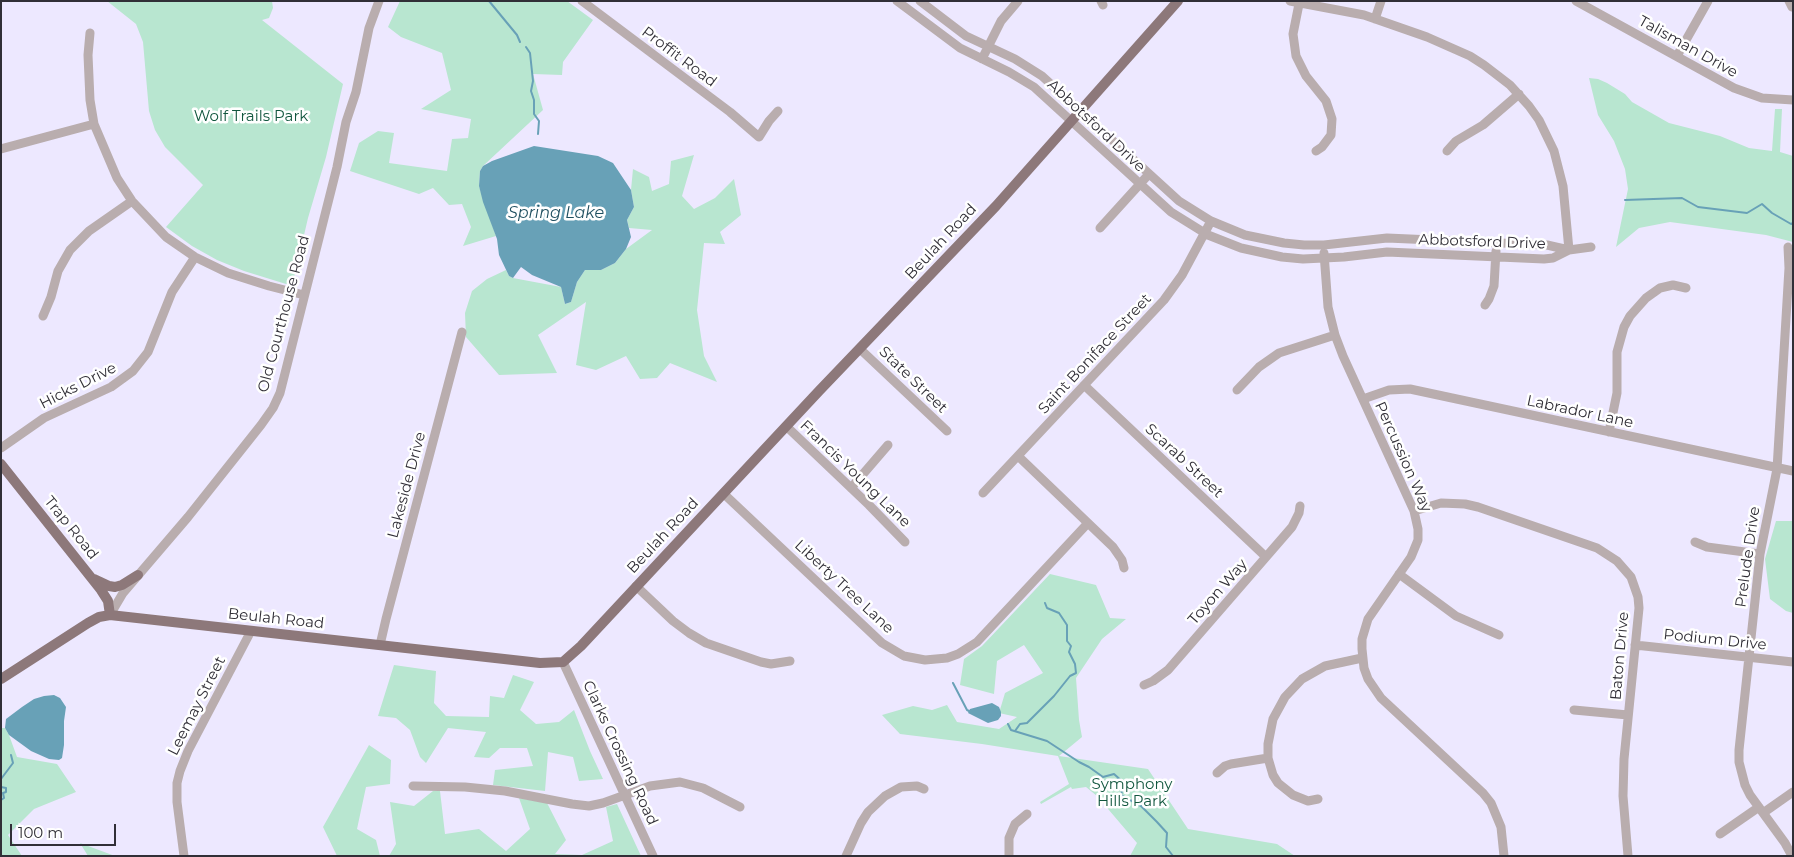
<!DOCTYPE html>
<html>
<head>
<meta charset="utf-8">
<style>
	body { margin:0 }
	#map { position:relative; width:1794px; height:857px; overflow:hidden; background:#ede8ff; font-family:Montserrat,sans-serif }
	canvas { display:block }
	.frame { position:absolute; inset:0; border:2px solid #312f37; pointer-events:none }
	.scale { position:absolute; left:10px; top:824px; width:106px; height:22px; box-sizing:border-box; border:2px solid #312f37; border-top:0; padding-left:6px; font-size:15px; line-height:18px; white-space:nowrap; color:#312f37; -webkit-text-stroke:4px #fff; paint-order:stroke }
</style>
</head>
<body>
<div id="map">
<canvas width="1794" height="857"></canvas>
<div class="frame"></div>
<div class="scale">100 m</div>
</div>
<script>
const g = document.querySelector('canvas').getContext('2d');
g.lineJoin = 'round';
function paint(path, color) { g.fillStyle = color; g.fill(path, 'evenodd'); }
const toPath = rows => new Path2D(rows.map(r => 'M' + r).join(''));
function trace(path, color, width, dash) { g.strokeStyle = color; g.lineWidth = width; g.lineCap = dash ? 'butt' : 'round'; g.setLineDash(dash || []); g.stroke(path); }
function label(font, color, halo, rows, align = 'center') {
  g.font = font + ' Montserrat,sans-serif'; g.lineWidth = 5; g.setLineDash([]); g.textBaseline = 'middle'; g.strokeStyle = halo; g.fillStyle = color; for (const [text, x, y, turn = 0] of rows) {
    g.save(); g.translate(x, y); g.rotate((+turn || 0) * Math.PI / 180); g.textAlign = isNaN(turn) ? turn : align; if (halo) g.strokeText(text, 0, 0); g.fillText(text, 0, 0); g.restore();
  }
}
paint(toPath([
	[107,1,272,1,273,8,269,18,262,20,343,84,326,157,308,218,294,278,291,282,286,284,244,271,217,260,192,246,166,227,203,185,165,147,155,130,149,111,143,42,136,24],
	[400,1,567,1,593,20,563,62,562,75,533,74,543,110,483,166,480,171,479,186,496,236,463,246,471,227,462,204,449,205,433,188,419,194,350,171,359,143,378,131,394,133,389,163,447,171,452,139,468,138,471,119,421,109,451,90,442,53,401,37,388,27],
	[1589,78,1598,79,1607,83,1625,94,1632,102,1669,123,1720,136,1749,148,1772,151,1775,109,1782,109,1780,152,1793,156,1793,242,1766,235,1670,222,1639,228,1616,247,1628,189,1625,169,1614,141,1598,115],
	[694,155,682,196,694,209,715,198,734,179,741,215,720,232,725,244,704,243,697,310,704,356,717,382,670,363,657,378,640,379,626,356,596,370,576,365,586,302,538,335,557,373,499,375,466,337,465,313,472,291,487,279,506,270,509,276,513,278,561,287,565,304,571,302,577,282,585,270,601,270,615,263,626,249,652,230,629,228,627,220,634,207,631,190,633,169,649,177,652,191,669,184,671,161],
	[1776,521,1793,521,1793,613,1786,611,1770,599,1765,559],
	[1050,574,1096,585,1110,618,1126,619,1102,639,1076,678,1079,720,1082,737,1059,756,1148,769,1188,829,1277,844,1295,856,1130,856,1137,843,1097,796,1086,787,1072,789,1071,787,1041,804,1040,802,1069,784,1058,756,982,744,900,734,882,715,913,706,932,710,947,705,957,722,999,729,1017,717,999,713,1005,693,1043,673,1024,645,997,661,994,694,960,685,964,659,982,646],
	[394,665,436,671,434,703,446,716,489,717,490,696,504,698,513,675,534,682,520,710,536,724,559,722,574,710,590,751,603,779,579,781,573,757,548,752,545,791,493,785,495,770,533,766,527,748,500,748,489,758,474,757,486,732,448,728,426,763,420,757,410,730,396,718,378,716],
	[1,728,5,728,9,735,17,757,57,764,76,792,34,809,8,835,22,856,1,856],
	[369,745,391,760,390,784,366,787,357,829,376,840,380,856,337,856,323,827],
	[433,791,440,791,445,834,479,829,506,851,530,829,519,798,547,803,566,840,555,854,582,855,613,841,606,807,617,804,641,856,389,856,396,844,390,802,414,806],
	[80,843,115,856,88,856]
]), '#b8e6d0');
paint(toPath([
	[534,146,598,156,613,163,631,190,634,207,627,220,631,237,626,249,615,263,601,270,585,270,577,282,571,302,565,304,561,287,532,275,521,267,513,278,509,276,499,255,497,239,483,202,479,186,480,171,483,166,492,161],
	[54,695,60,698,66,707,64,721,64,745,62,758,59,760,49,759,31,751,9,735,5,728,6,719,22,707,34,699,44,696],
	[992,703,999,707,1001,712,1001,716,998,720,988,723,968,713,970,709]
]), '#68a1b7');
trace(toPath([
	[489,1,517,35,520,42],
	[526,47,530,53,533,81,531,91,534,100,534,114,539,121,538,134],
	[1625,200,1682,198,1698,207,1747,213,1762,204,1772,213,1791,224,1793,223],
	[953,683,967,710,969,711],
	[1008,724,1011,730,1047,741,1079,762,1089,767,1103,777,1114,774,1124,783,1121,795,1141,806,1157,822,1167,833,1166,847,1173,856],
	[1015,731,1020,724,1027,723,1054,696,1070,676,1076,673,1075,664,1069,652,1071,646,1067,641,1067,625,1059,613,1047,608,1045,603],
	[1,779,13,763,11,755],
	[1,787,6,788,6,792,3,793,4,798,1,800]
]), '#68a1b7', 2);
trace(toPath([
	[582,1,730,112,759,137,769,121,778,111],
	[897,1,960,48,1009,72,1034,87,1171,212,1208,235,1241,248,1282,257,1303,259,1344,257,1387,252,1544,259,1553,258,1569,250],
	[920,1,966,36,1015,59,1042,76,1179,201,1211,221,1245,235,1284,243,1304,245,1324,245,1387,238,1547,245,1569,250,1591,247],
	[1101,1,1103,5],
	[1290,1,1364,15,1427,37,1470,56,1484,65,1510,85,1529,106,1539,120,1554,151,1563,186,1569,250],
	[1576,1,1734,88,1762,98,1793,100],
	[1789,1,1792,7],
	[1299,4,1293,34,1296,56,1306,76,1326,101,1332,119,1331,135,1322,147,1316,151],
	[1375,19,1381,1],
	[90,33,88,55,90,100,94,124,117,178,132,201,166,237,195,257,228,273,269,286,304,295],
	[1677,56,1708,1],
	[982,59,1001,21,1018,1],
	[1,149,94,124],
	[1447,151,1456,141,1483,125,1519,94],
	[1100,228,1149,174],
	[1788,247,1789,268,1777,469,1760,554,1739,750,1739,762,1745,785,1750,795,1785,843,1792,856],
	[1324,253,1328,307,1335,335,1343,356,1414,511,1418,529,1418,540,1411,557,1368,619,1362,639,1362,649,1364,668,1368,679,1381,698,1483,793,1491,803,1501,827,1504,856],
	[1485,305,1489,299,1494,286,1496,251],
	[43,316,51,297,58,271,70,250,89,231,132,201],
	[860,349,947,431],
	[1084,385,1266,557],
	[1237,390,1259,367,1279,353,1335,335],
	[1363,399,1389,390,1410,389,1793,471],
	[786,426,869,505,905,542],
	[1609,432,1617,393,1617,352,1624,327,1630,316,1646,298,1660,288,1673,285,1686,288],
	[1,448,44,418,111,387,133,371,148,352,172,292,195,257],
	[1018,456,1113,547,1122,560,1124,568],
	[851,488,888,445],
	[983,493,1164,300,1182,275,1211,221],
	[724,494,882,643,904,656,925,660,947,658,958,654,977,642,1088,523],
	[1414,511,1441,503,1465,504,1478,507,1597,548,1617,561,1631,577,1638,597,1639,608,1624,759,1623,796,1628,856],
	[1695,542,1707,547,1760,554],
	[1399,574,1456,616,1499,635],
	[636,586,673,621,689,633,706,643,761,662,771,664,790,661],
	[110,615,123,593,188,517,261,425,273,408,280,393,337,167,346,122,356,92,369,28,379,1],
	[380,645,386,619,462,332],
	[1635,645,1793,662],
	[563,662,653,856],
	[1144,685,1153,681,1168,670,1292,527,1299,513,1300,506],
	[1574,710,1628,715],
	[1217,773,1225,766,1231,764,1268,758],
	[413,786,465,787,505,791,572,804,589,806,603,803,650,786,680,782,703,788,740,807],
	[1318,799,1308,801,1293,795,1278,783,1273,775,1268,758,1268,744,1273,719,1285,697,1302,679,1325,666,1362,658],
	[1763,813,1793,792],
	[1720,834,1759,807],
	[184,856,177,802,177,783,180,771,188,751,251,631],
	[846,856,861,823,868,812,885,796,901,787,917,786,924,789],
	[1009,856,1009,838,1015,824,1027,814]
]), '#b9adae', 9);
trace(toPath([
	[1,464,101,590,108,601,110,615],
	[94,579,109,586,115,587,122,585,138,575],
	[1,679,88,623,99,617,110,615,540,663,563,662,581,646,819,391,996,206,1178,1]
]), '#8d787a', 10);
label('15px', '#312f37', '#fff', [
	["Talisman Drive",1688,47,29],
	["Proffit Road",679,57,37],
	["Abbotsford Drive",1096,126,43],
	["Beulah Road",941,242,-47],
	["Abbotsford Drive",1482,242,2],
	["Old Courthouse Road",284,314,-75],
	["Saint Boniface Street",1095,354,-47],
	["State Street",913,380,44],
	["Hicks Drive",78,386,-27],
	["Labrador Lane",1580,412,12],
	["Percussion Way",1403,457,66],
	["Scarab Street",1184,461,43],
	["Francis Young Lane",855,474,44],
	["Lakeside Drive",407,485,-75],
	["Trap Road",71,528,51],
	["Beulah Road",663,536,-47],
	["Prelude Drive",1748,557,-82],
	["Liberty Tree Lane",844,587,43],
	["Toyon Way",1218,592,-49],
	["Beulah Road",276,619,6],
	["Podium Drive",1715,640,6],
	["Baton Drive",1620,656,-85],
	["Leemay Street",197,706,-63],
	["Clarks Crossing Road",620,753,65]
]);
label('15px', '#11563e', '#fff', [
	["Wolf Trails Park",251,117],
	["Symphony",1132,785],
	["Hills Park",1132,802]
]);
label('italic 16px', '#1f4f60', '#fff', [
	["Spring Lake",556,213]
]);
</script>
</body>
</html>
